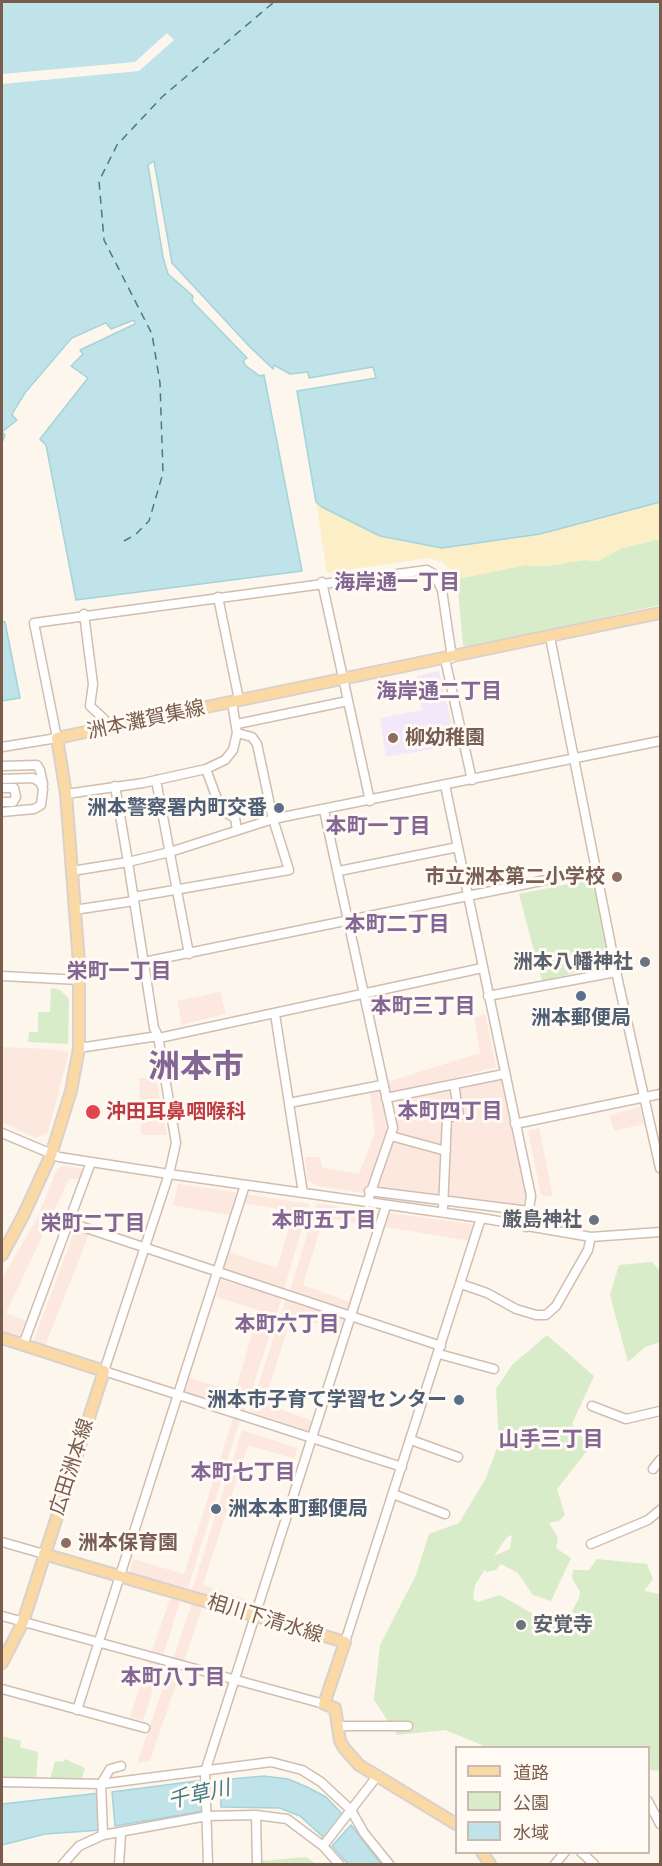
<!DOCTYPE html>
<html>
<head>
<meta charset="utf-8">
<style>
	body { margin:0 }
	#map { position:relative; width:662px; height:1866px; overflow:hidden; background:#fdf6ec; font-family:Cabin,"Noto Sans JP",sans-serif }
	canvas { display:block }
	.frame { position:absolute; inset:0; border:3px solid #7a5c4d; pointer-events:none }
	.legend { position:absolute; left:455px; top:1746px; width:195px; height:108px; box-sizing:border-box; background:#fffaf3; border:2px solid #cabbb1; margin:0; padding:8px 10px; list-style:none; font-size:18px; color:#7a5c4d }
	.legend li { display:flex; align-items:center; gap:12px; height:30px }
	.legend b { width:30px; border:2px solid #cabbb1 }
</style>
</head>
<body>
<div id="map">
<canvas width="662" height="1866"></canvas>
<div class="frame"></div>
<ul class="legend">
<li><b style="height:8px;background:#fbd9a5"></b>道路</li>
<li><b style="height:16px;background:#d8ecc9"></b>公園</li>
<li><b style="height:16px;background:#bfe3e8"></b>水域</li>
</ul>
</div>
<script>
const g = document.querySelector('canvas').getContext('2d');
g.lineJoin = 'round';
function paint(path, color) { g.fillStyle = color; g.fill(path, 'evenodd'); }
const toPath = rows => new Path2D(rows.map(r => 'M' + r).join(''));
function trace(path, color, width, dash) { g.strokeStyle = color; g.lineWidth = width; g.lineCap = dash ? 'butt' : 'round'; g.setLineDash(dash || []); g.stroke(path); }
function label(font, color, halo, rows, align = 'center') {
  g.font = font + ' Cabin,"Noto Sans JP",sans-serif'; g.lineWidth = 6; g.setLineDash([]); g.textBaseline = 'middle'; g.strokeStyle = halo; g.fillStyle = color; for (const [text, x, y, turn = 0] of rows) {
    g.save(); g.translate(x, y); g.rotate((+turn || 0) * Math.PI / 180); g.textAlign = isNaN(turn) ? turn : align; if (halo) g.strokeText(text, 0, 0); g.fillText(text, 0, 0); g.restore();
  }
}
paint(toPath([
	[220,992,226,1014,182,1025,177,1001],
	[485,1014,496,1067,391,1094,387,1082,480,1053,474,1018],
	[2,1047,51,1049,69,1052,48,1133,36,1138,2,1122],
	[139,1078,156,1078,167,1135,141,1135],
	[503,1078,526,1195,519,1213,372,1192,396,1138,397,1100],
	[381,1091,387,1137,364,1193,317,1186,307,1180,305,1157,319,1157,323,1168,359,1174,375,1133,370,1093],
	[640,1107,644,1124,614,1131,609,1115],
	[539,1128,553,1196,541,1195,528,1131],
	[63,1166,86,1169,81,1179,69,1179,6,1313,29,1322,22,1338,19,1338,2,1332,2,1279,38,1216,57,1169],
	[178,1184,241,1193,234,1216,173,1205],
	[246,1194,309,1204,283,1293,221,1272,227,1251,277,1268,294,1212,243,1203],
	[317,1203,381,1214,376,1227,324,1217,303,1285,353,1303,348,1314,289,1293],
	[389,1213,473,1224,469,1241,386,1227],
	[75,1230,89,1234,45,1346,33,1342],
	[221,1280,282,1298,245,1411,184,1392,189,1378,235,1391,259,1310,216,1297],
	[287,1295,343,1317,339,1331,292,1315,264,1403,313,1421,309,1431,250,1411],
	[233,1418,240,1420,188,1588,130,1573,133,1559,184,1574],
	[242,1430,297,1448,295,1459,248,1445,203,1585,248,1600,245,1611,191,1594],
	[170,1598,180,1601,143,1721,130,1717],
	[193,1601,203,1605,150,1761,137,1763]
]), '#fde8e0');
paint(toPath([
	[439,671,457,745,386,757,380,718,422,710,417,676]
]), '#f3e8fa');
paint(toPath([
	[660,539,660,605,468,648,463,645,457,579,525,565,547,566,584,560,598,561,622,548],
	[597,878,611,964,542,981,519,894],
	[51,988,60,990,69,999,68,1044,28,1042,29,1032,38,1032,38,1012,50,1012],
	[652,1262,660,1271,660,1342,645,1347,628,1362,610,1295,619,1265],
	[547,1335,594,1376,572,1424,590,1447,557,1489,565,1515,559,1521,549,1523,558,1538,556,1548,571,1558,551,1601,533,1595,518,1573,501,1564,496,1570,486,1572,485,1569,475,1585,473,1599,478,1602,500,1595,559,1629,565,1625,579,1598,580,1592,572,1578,573,1570,589,1570,597,1559,647,1564,653,1579,644,1591,660,1594,660,1771,649,1770,648,1748,487,1747,445,1730,397,1735,374,1700,380,1645,416,1575,429,1534,459,1523,485,1480,499,1443,496,1389,512,1365],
	[512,1535,510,1549,494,1556,507,1537],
	[2,1736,21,1741,20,1747,38,1752,36,1780,2,1779],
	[65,1759,85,1768,81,1781,50,1780,55,1761,63,1762],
	[306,1857,316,1864,261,1864,261,1861]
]), '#d8ecc9');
paint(toPath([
	[316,502,370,532,398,541,442,548,540,534,660,502,660,539,622,548,598,561,584,560,547,566,525,565,457,579,443,562,429,558,327,573]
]), '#fcefc7');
const water = toPath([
	[2,2,660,2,660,502,540,534,442,548,380,536,322,507,316,502,297,391,376,378,373,367,309,378,308,372,290,374,274,365,273,369,249,346,172,263,154,161,148,165,163,257,168,274,193,296,192,301,247,358,243,361,246,366,260,376,264,375,302,571,76,600,46,445,40,439,88,378,71,366,83,354,80,350,135,324,134,320,111,329,106,323,72,338,25,393,12,415,17,420,2,432,5,435,2,443,2,2],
	[2,621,5,622,20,698,2,701,2,621],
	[264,1776,288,1779,307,1787,326,1797,344,1816,324,1838,300,1816,280,1808,221,1807,220,1780,264,1776],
	[204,1780,204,1811,115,1826,112,1792,204,1780],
	[100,1793,102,1830,45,1834,2,1845,2,1804,100,1793],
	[351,1825,368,1847,381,1864,348,1864,332,1846,351,1825]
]);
paint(water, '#bfe3e8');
trace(water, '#a5d3da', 1.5);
paint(toPath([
	[167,33,174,40,139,71,2,84,2,74,135,62],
	[105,324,110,329,105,326,74,341,28,394,15,415,19,420,13,414,26,393,72,339]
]), '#fdf6ec');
trace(toPath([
	[195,1797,236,1787]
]), '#bfe3e8', 12);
trace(toPath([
	[124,541,135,535,149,521,163,473,160,383,152,334,104,240,99,181,117,145,162,97,274,2]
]), '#437c86', 1.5, [8, 6]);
const minor = toPath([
	[322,582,370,801],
	[218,597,239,700],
	[84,614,93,684,90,706,104,719,105,728],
	[550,637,617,976,660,1168],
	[445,659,472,780],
	[237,724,348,701],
	[2,747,57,738,34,623,427,570,434,574,442,590,452,658],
	[2,766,37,765,40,770,43,784],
	[206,769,221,810,235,818,237,830],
	[2,779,33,778,40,782,43,789,41,805,34,809,2,812],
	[156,780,189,954],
	[445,785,531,1196,526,1227],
	[2,788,14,788,16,797,13,802,2,802],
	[66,794,143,783,206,769,225,760,233,750,237,733,232,702],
	[324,810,393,1128,367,1203],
	[72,871,128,862,115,786],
	[339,871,458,847],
	[134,897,289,870,273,819,257,744,252,737,237,733],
	[74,910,134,901],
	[144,962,595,870],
	[2,976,80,980],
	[488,996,616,972],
	[275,1014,303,1193],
	[159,1038,482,968],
	[79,1048,158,1036],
	[386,1098,504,1074],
	[289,1103,382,1085],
	[515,1124,660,1094],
	[2,1133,59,1157,169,1174,176,1143,158,1036,154,1028,128,862,170,852,273,819,660,741],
	[391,1136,446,1151],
	[369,1191,529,1211],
	[443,1208,447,1117,459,1116,454,1084],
	[68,1222,441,1346],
	[461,1284,487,1293,516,1309,536,1315,546,1315,556,1306,588,1250,591,1237],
	[23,1345,91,1162],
	[439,1354,494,1369],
	[592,1406,626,1419,660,1411],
	[411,1440,458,1457],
	[402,1467,104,1371,169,1174,481,1218,591,1237,660,1232],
	[653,1469,660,1460],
	[393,1494,445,1514],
	[2,1542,44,1554],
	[591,1544,648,1520,660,1510],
	[2,1616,324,1704],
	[345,1642,481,1218],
	[2,1689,145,1728],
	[77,1710,245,1185],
	[338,1726,408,1726],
	[2,1782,101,1784,271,1762,302,1770,321,1782,351,1810,364,1833,389,1864],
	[648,1801,660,1824],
	[256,1815,257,1864],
	[103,1835,101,1784,110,1769,121,1766],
	[323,1846,378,1775],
	[581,1852,594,1864],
	[63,1864,79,1846,103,1835,207,1816,256,1815,287,1819,323,1846,339,1864],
	[119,1864,121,1834],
	[208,1864,205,1772,386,1206],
	[555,1864,565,1852]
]);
const major = toPath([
	[2,1255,23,1216,51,1155,71,1091,79,1048,79,963,66,794,57,738,660,613],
	[2,1338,104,1371,23,1622,2,1663],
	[44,1554,345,1642,324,1704,335,1708,340,1741,344,1748,359,1765,456,1824],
	[482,1852,490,1864]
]);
trace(minor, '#d1beb0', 11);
trace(major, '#dad1cd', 14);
trace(minor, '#fff', 8);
trace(major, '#fbd9a5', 10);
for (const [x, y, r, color] of [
	[393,738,6,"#8d6e63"],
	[279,808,6,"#5c6f8a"],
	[617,877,6,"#8d6e63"],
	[645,962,6,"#6b7280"],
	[581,996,6,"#5c6f8a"],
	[93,1112,8,"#e0444e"],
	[594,1220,6,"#6b7280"],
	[459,1400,6,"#5c6f8a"],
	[216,1509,6,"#5c6f8a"],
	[66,1543,6,"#8d6e63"],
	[521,1625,6,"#6b7280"]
]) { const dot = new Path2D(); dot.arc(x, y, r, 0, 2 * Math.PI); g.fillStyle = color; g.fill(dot); trace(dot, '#fffaf3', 2); }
label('20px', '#7a5c4d', '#fffaf3', [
	["洲本灘賀集線",146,720,-12],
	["広田洲本線",72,1467,-72],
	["相川下清水線",265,1619,17]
]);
label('bold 20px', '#785e54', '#fffaf3', [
	["柳幼稚園",405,738],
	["市立洲本第二小学校",605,877,"right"],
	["洲本保育園",78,1543]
], 'left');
label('bold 20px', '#4e5e75', '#fffaf3', [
	["洲本警察署内町交番",267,808],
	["洲本郵便局",581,1018,"center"],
	["洲本市子育て学習センター",447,1400],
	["洲本本町郵便局",228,1509,"left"]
], 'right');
label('bold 20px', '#5b616d', '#fffaf3', [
	["洲本八幡神社",633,962],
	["厳島神社",582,1220],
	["安覚寺",533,1625,"left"]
], 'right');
label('bold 20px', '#be3a42', '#fffaf3', [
	["沖田耳鼻咽喉科",106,1112]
], 'left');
label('bold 21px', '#846695', '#fffaf3', [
	["海岸通一丁目",397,583],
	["海岸通二丁目",439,692],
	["本町一丁目",378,827],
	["本町二丁目",397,925],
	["栄町一丁目",119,972],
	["本町三丁目",423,1007],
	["本町四丁目",450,1112],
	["本町五丁目",324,1221],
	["栄町二丁目",93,1224],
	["本町六丁目",287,1325],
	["山手三丁目",551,1440],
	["本町七丁目",243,1473],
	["本町八丁目",173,1678]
]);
label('italic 21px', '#437c86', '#fffaf3', [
	["千草川",199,1795,-13]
]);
label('bold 32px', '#846695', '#fffaf3', [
	["洲本市",196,1068]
]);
</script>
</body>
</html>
